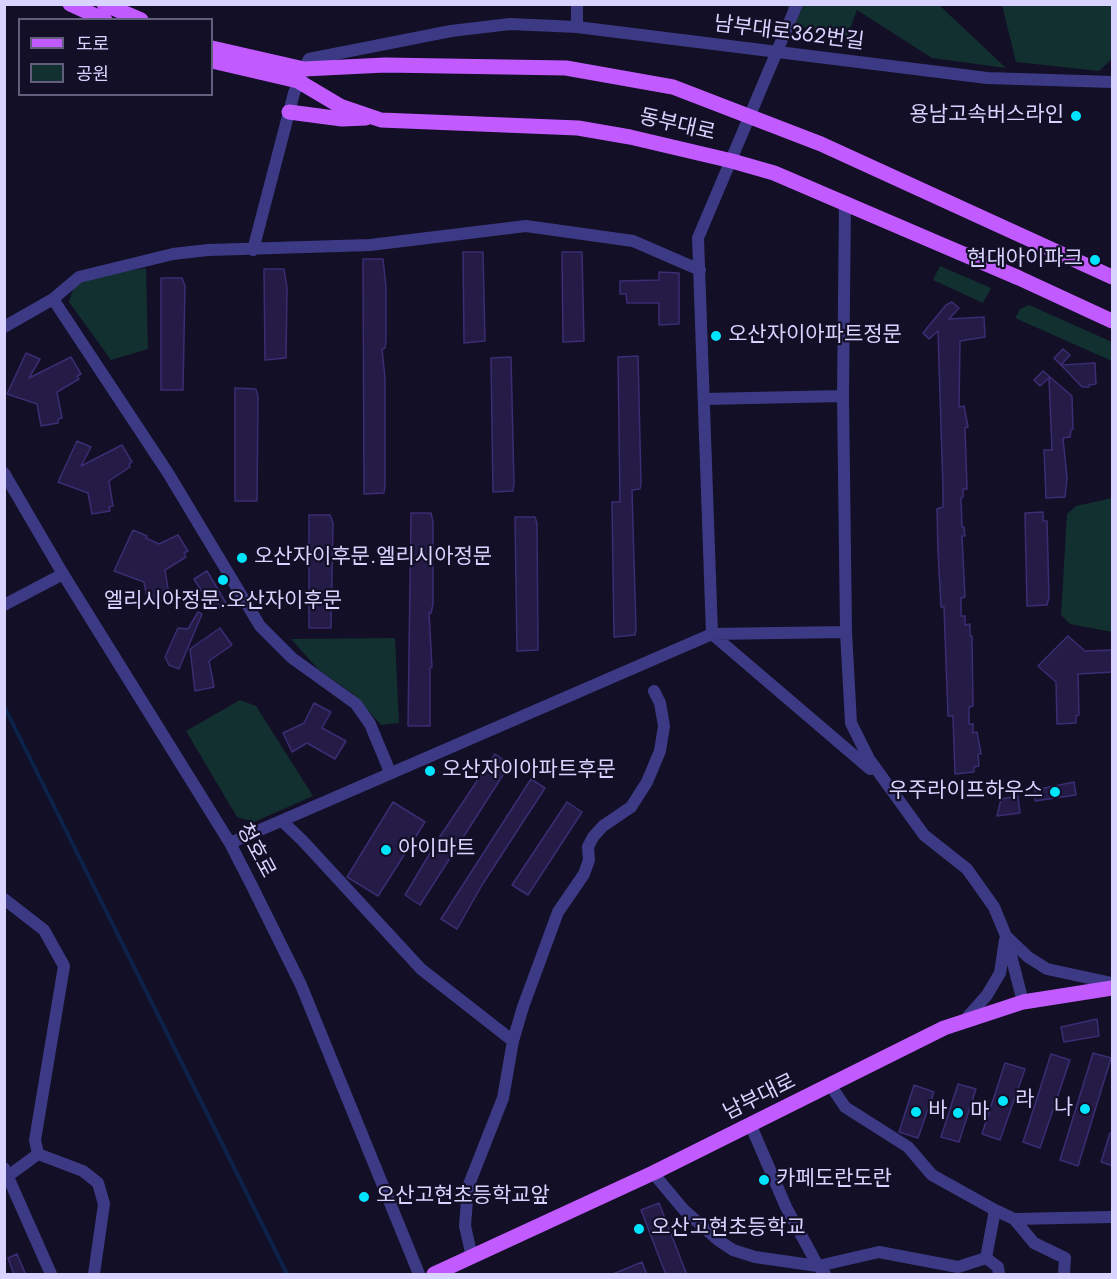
<!DOCTYPE html>
<html>
<head>
<meta charset="utf-8">
<style>
	body { margin:0 }
	#map { position:relative; width:1117px; height:1279px; overflow:hidden; background:#130f26; font-family:Jost,"Noto Sans KR",sans-serif }
	canvas { display:block }
	.frame { position:absolute; inset:0; border:6px solid #d9d4ff; pointer-events:none }
	.legend { position:absolute; left:18px; top:18px; width:195px; height:78px; box-sizing:border-box; background:#130f26; border:2px solid #625e7d; margin:0; padding:8px 10px; list-style:none; font-size:18px; color:#d9d4ff }
	.legend li { display:flex; align-items:center; gap:12px; height:30px }
	.legend b { width:30px; border:2px solid #625e7d }
</style>
</head>
<body>
<div id="map">
<canvas width="1117" height="1279"></canvas>
<div class="frame"></div>
<ul class="legend">
<li><b style="height:8px;background:#c25bff"></b>도로</li>
<li><b style="height:16px;background:#12302f"></b>공원</li>
</ul>
</div>
<script>
const g = document.querySelector('canvas').getContext('2d');
g.lineJoin = 'round';
function paint(path, color) { g.fillStyle = color; g.fill(path, 'evenodd'); }
const toPath = rows => new Path2D(rows.map(r => 'M' + r).join(''));
function trace(path, color, width, dash) { g.strokeStyle = color; g.lineWidth = width; g.lineCap = dash ? 'butt' : 'round'; g.setLineDash(dash || []); g.stroke(path); }
function label(font, color, halo, rows, align = 'center') {
  g.font = font + ' Jost,"Noto Sans KR",sans-serif'; g.lineWidth = 4.5; g.setLineDash([]); g.textBaseline = 'middle'; g.strokeStyle = halo; g.fillStyle = color; for (const [text, x, y, turn = 0] of rows) {
    g.save(); g.translate(x, y); g.rotate((+turn || 0) * Math.PI / 180); g.textAlign = isNaN(turn) ? turn : align; if (halo) g.strokeText(text, 0, 0); g.fillText(text, 0, 0); g.restore();
  }
}
paint(toPath([
	[787,5,939,5,1006,68,932,58,857,10,847,37,791,24],
	[1002,5,1112,5,1112,59,1099,71,1016,62],
	[940,266,991,288,983,303,933,280],
	[146,268,148,349,111,360,69,302,74,286,98,276],
	[1029,305,1112,342,1112,361,1015,318,1020,309],
	[1112,498,1112,632,1070,624,1061,615,1067,514,1076,506],
	[395,638,399,723,381,725,353,694,318,669,291,639],
	[240,700,256,706,313,796,254,822,237,817,186,731]
]), '#12302f');
trace(toPath([
	[4,706,287,1274]
]), '#0c2248', 4);
const building = toPath([
	[463,252,483,252,485,341,464,343,463,252],
	[562,252,582,252,584,341,563,342,562,252],
	[363,259,383,259,386,287,386,342,385,348,382,349,385,378,385,486,384,493,364,494,363,259],
	[264,269,284,269,287,288,286,358,265,360,264,269],
	[659,272,679,273,679,324,659,325,659,303,627,303,626,294,620,294,620,281,659,280,659,272],
	[161,278,182,278,185,286,183,390,161,390,161,278],
	[952,302,959,308,949,319,984,317,985,337,960,341,959,407,964,406,968,427,965,428,967,489,963,489,963,497,961,498,962,527,964,527,965,536,962,536,965,597,961,598,961,616,965,616,965,625,970,624,970,636,972,636,973,706,969,707,969,724,973,724,973,733,977,732,981,754,978,754,979,766,974,767,974,772,955,774,953,716,948,716,944,607,941,607,938,551,937,509,943,507,943,490,938,331,929,339,923,333,946,305,952,302],
	[1063,349,1070,355,1061,365,1054,358,1063,349],
	[26,353,40,359,29,378,71,357,81,374,77,376,79,379,57,392,62,418,58,419,58,423,41,426,37,404,7,394,26,353],
	[638,356,641,483,640,489,632,490,636,629,635,635,614,637,612,502,620,502,618,357,638,356],
	[511,357,514,484,513,491,493,492,491,358,511,357],
	[1095,363,1096,384,1089,385,1089,387,1082,387,1061,365,1095,363],
	[1043,371,1072,396,1073,429,1071,430,1070,437,1063,438,1067,478,1065,497,1046,498,1044,450,1052,450,1049,378,1040,386,1034,380,1043,371],
	[235,388,256,389,258,397,257,501,235,501,235,388],
	[77,441,91,447,81,466,122,445,132,462,129,464,130,467,109,481,113,506,109,507,110,511,92,514,88,493,58,482,77,441],
	[1043,512,1043,521,1047,521,1049,597,1047,605,1027,606,1025,513,1043,512],
	[411,513,431,513,433,522,433,604,431,613,429,613,432,667,430,668,430,726,408,726,411,513],
	[309,515,330,515,333,523,331,628,309,628,309,515],
	[515,517,535,517,537,524,538,650,517,651,515,517],
	[133,530,147,536,146,538,159,544,178,535,188,551,184,553,186,557,165,570,169,595,165,596,166,600,148,603,144,582,114,571,133,530],
	[207,571,226,603,214,611,194,579,207,571],
	[198,612,202,614,179,669,169,665,165,657,178,628,188,629,198,612],
	[220,628,232,645,209,661,214,687,195,691,190,649,220,628],
	[1068,636,1085,651,1113,650,1113,672,1078,674,1079,715,1076,716,1076,723,1057,724,1056,682,1038,666,1068,636],
	[314,703,331,712,322,728,346,741,335,759,307,743,292,752,283,733,304,723,314,703],
	[495,754,510,764,420,905,405,895,439,838,495,754],
	[531,779,545,788,482,885,457,929,441,919,531,779],
	[1074,782,1076,795,1035,801,1035,790,1074,782],
	[1018,796,1020,813,997,816,1001,799,1018,796],
	[393,802,425,822,378,896,347,877,393,802],
	[567,802,582,812,528,895,512,885,567,802],
	[1097,1019,1099,1036,1064,1042,1061,1027,1097,1019],
	[1093,1053,1111,1058,1078,1166,1060,1160,1093,1053],
	[1051,1054,1070,1060,1040,1148,1023,1142,1051,1054],
	[1005,1063,1025,1069,1000,1140,982,1134,1005,1063],
	[958,1084,976,1089,959,1142,941,1137,958,1084],
	[914,1085,934,1092,918,1138,899,1132,914,1085],
	[1110,1133,1113,1133,1113,1166,1101,1162,1110,1133],
	[659,1203,687,1275,666,1275,641,1210,659,1203],
	[17,1254,26,1275,14,1275,8,1258,17,1254],
	[642,1262,647,1275,613,1275,613,1274,642,1262]
]);
paint(building, '#241b47');
trace(building, '#3b2d73', 1.5);
trace(toPath([
	[577,27,577,4],
	[845,203,843,396,846,632,851,723,869,759,924,835,967,869,994,907,1006,936,1023,1002],
	[253,250,294,93,309,59,451,31,510,24,577,27,987,78,1112,82],
	[53,299,168,473,260,626,292,658,356,704,370,724,390,772],
	[4,327,53,299,79,277,173,254,208,250,370,245,526,226,633,241,700,270],
	[705,399,843,396],
	[4,473,63,574,230,843,252,886,301,985,419,1274],
	[4,605,63,574],
	[712,634,870,769],
	[712,634,846,632],
	[283,822,302,840,421,969,513,1041,503,1098,468,1187,465,1226,472,1257],
	[230,843,712,634,698,238,797,4],
	[4,899,44,930,64,966,35,1140,38,1154],
	[1007,937,1028,957,1047,969,1112,983],
	[964,1021,987,995,1000,973,1005,940],
	[513,1041,523,1007,558,912,584,874,589,860,588,847,593,837,603,826,631,807,647,782,660,751,664,726,660,703,654,691],
	[831,1086,845,1107,908,1147,932,1175,995,1210,986,1258,998,1267,999,1274],
	[751,1126,786,1207,818,1266,825,1274],
	[4,1168,51,1274],
	[653,1173,684,1210,718,1240,733,1250,755,1257,818,1266,879,1252,958,1267,986,1258],
	[8,1176,38,1154,83,1171,98,1183,104,1204,94,1274],
	[995,1210,1014,1219,1112,1217],
	[1014,1219,1034,1243,1065,1258,1064,1274]
]), '#3d3a85', 12);
trace(toPath([
	[70,4,105,20],
	[104,4,141,20],
	[212,48,304,69,385,65,566,68,673,87,821,144,1112,277],
	[212,61,298,81,340,106,381,120,578,128,630,137,732,161,774,173,1019,278,1112,321],
	[289,112,342,119,366,118],
	[434,1274,653,1173,944,1028,1023,1002,1112,988]
]), '#c25bff', 15);
for (const [x, y, r, color] of [
	[1076,116,6,"#00e5ff"],
	[1095,260,6,"#00e5ff"],
	[716,336,6,"#00e5ff"],
	[242,558,6,"#00e5ff"],
	[223,580,6,"#00e5ff"],
	[430,771,6,"#00e5ff"],
	[1055,792,6,"#00e5ff"],
	[386,850,6,"#00e5ff"],
	[1003,1101,6,"#00e5ff"],
	[1085,1109,6,"#00e5ff"],
	[916,1112,6,"#00e5ff"],
	[958,1113,6,"#00e5ff"],
	[764,1180,6,"#00e5ff"],
	[364,1197,6,"#00e5ff"],
	[639,1229,6,"#00e5ff"]
]) { const dot = new Path2D(); dot.arc(x, y, r, 0, 2 * Math.PI); g.fillStyle = color; g.fill(dot); trace(dot, '#130f26', 2); }
label('21px', '#d9d4ff', '#130f26', [
	["남부대로362번길",789,34,7],
	["동부대로",677,126,13],
	["청호로",255,851,62],
	["남부대로",760,1098,-26]
]);
label('21px', '#d9d4ff', '#130f26', [
	["용남고속버스라인",1064,116,"right"],
	["현대아이파크",1083,260,"right"],
	["오산자이아파트정문",728,336],
	["오산자이후문.엘리시아정문",254,558],
	["엘리시아정문.오산자이후문",223,602,"center"],
	["오산자이아파트후문",442,771],
	["우주라이프하우스",1043,792,"right"],
	["아이마트",398,850],
	["라",1015,1101],
	["나",1073,1109,"right"],
	["바",928,1112],
	["마",970,1113],
	["카페도란도란",776,1180],
	["오산고현초등학교앞",376,1197],
	["오산고현초등학교",651,1229]
], 'left');
</script>
</body>
</html>
